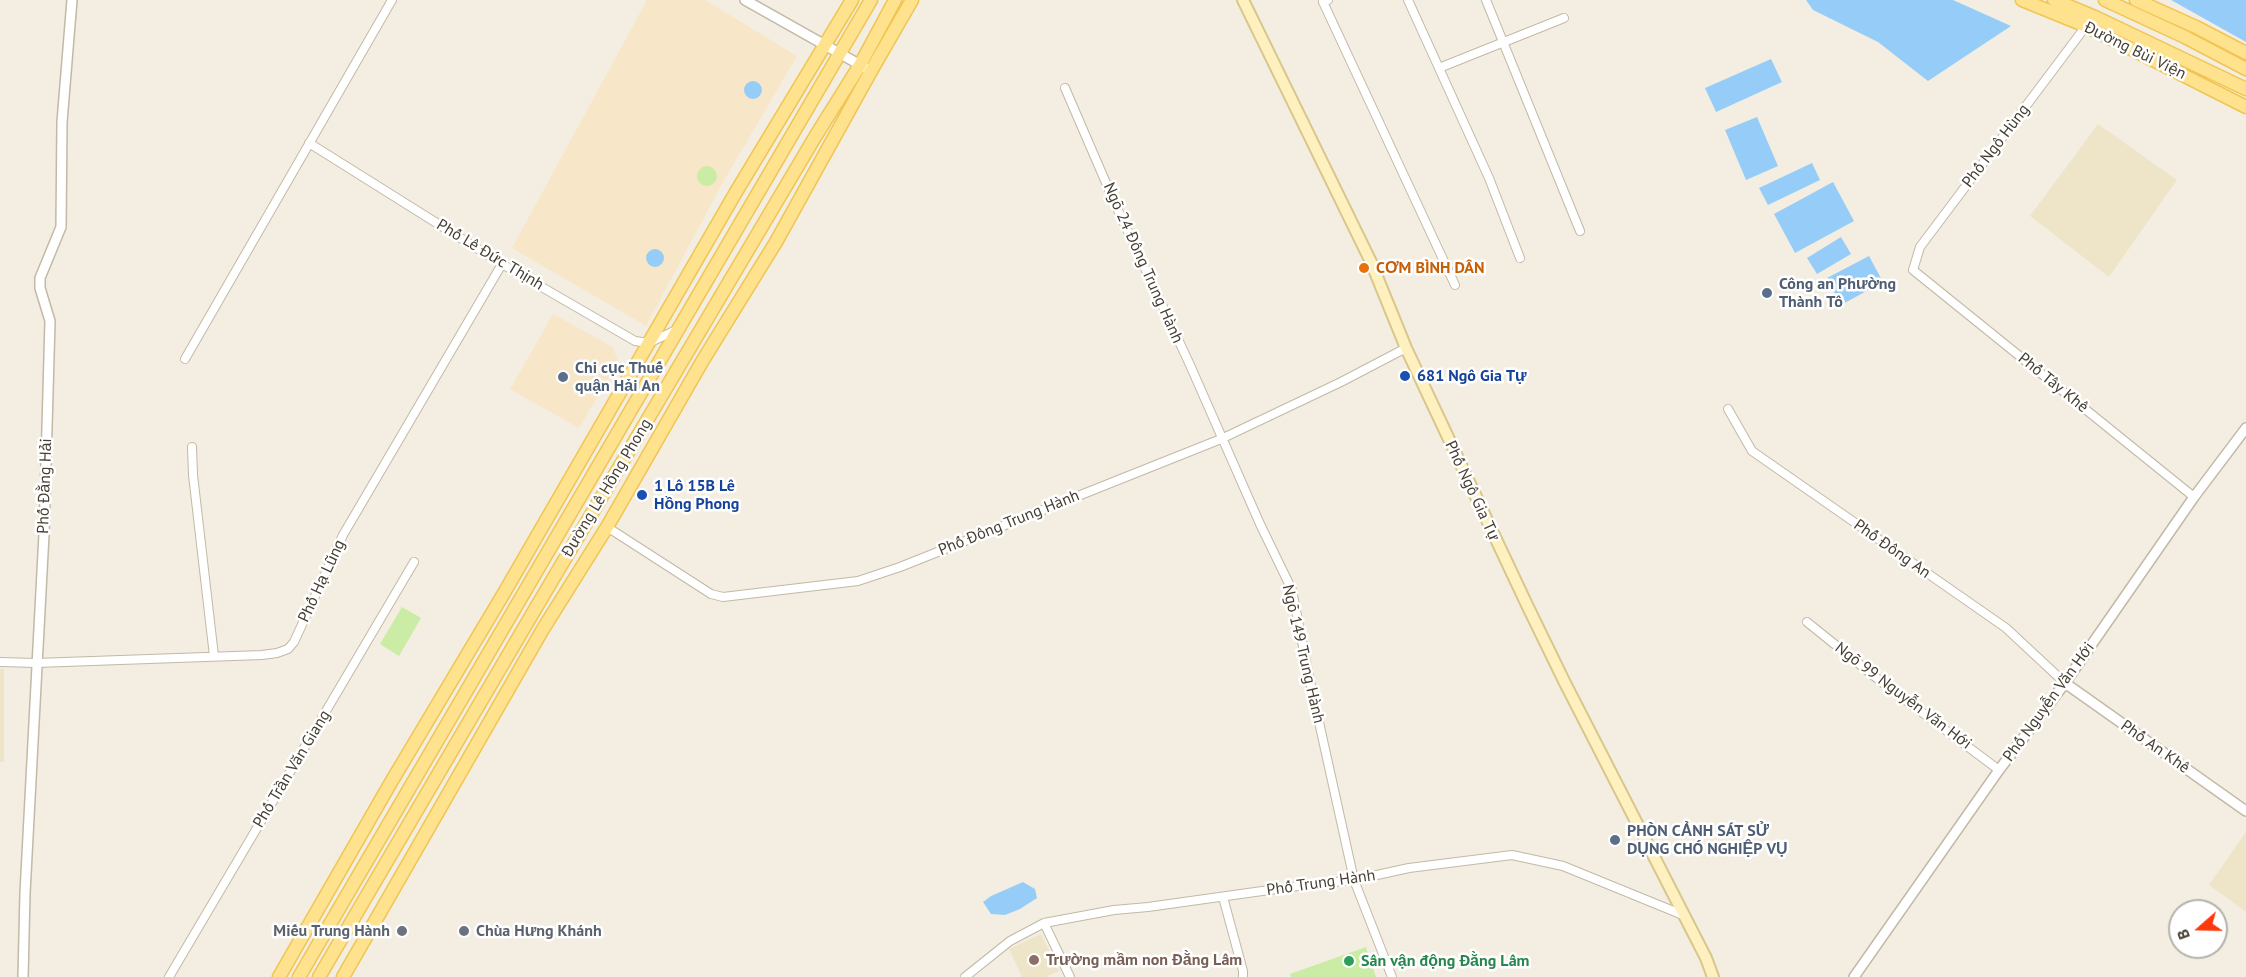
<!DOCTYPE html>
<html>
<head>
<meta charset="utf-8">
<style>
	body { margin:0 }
	#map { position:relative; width:2246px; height:977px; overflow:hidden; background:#f3eee1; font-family:"PT Sans",sans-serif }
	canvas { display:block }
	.north { position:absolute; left:2168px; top:899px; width:60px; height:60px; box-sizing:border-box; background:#fff; border:2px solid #b5b2ad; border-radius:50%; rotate:250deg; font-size:16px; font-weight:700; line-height:24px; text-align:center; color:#453e32 }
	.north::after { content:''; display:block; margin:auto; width:21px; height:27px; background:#ff370c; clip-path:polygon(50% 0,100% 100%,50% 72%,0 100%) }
</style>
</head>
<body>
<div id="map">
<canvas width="2246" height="977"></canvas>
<div class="north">B</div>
</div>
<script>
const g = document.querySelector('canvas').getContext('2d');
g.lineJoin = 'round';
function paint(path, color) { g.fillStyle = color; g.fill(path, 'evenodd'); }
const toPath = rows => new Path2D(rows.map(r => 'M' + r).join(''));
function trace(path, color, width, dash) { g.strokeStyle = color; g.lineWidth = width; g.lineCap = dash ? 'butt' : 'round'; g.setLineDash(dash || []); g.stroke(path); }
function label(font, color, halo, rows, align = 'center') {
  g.font = font + ' "PT Sans",sans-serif'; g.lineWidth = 5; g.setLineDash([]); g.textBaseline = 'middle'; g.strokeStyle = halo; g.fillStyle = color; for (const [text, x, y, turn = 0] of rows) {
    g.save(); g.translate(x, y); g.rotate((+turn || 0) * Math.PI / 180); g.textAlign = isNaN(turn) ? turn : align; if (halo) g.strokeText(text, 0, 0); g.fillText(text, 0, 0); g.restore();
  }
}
paint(toPath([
	[647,0,705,0,797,56,722,184,646,326,512,248],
	[553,314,606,343,613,348,617,358,617,364,579,428,510,389]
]), '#f8e6c9');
paint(toPath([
	[2098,124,2177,180,2109,277,2030,216],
	[0,669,4,669,4,762,0,762],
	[2246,832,2246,912,2209,885],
	[1041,934,1059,971,1046,977,1022,977,1009,949]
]), '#eee5c9');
paint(toPath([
	'697 176a10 10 0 1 1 20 0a10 10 0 1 1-20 0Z',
	[402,607,421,618,399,656,380,644],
	[1366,947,1376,977,1291,977,1290,974]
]), '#caeca5');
paint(toPath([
	[1806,0,1953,0,2011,26,1928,81,1878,42,1813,10],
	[2171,0,2246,0,2246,42],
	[1771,59,1782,82,1716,112,1705,88],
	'744 90a9 9 0 1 1 18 0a9 9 0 1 1-18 0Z',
	[1757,117,1778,166,1746,180,1725,130],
	[1812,163,1820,180,1768,205,1759,188],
	[1833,182,1854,221,1795,253,1774,214],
	[1841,237,1851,254,1817,274,1807,258],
	'646 258a9 9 0 1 1 18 0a9 9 0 1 1-18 0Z',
	[1869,256,1883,282,1841,305,1827,278],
	[1023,882,1035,889,1037,898,1020,909,1005,915,991,914,983,902,991,896]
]), '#96cdf8');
const minor = toPath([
	[1328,0,1323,2,1455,285],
	[1408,0,1489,178,1520,258],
	[1486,0,1580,231],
	[2086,26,1920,247,1913,270,2194,497],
	[1439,68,1564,18],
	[1065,88,1116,206,1190,365,1260,524,1292,590,1309,677,1354,880,1392,977],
	[309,143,502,264,635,341,649,343,676,330],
	[185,359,392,0],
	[1728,409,1752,451,2006,628,2065,683],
	[192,447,193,475,214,656],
	[607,527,711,594,723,597,858,581,900,567,1221,439,1341,382,1406,348],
	[1807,622,1884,684,1999,770],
	[0,662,36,663,262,655,277,653,288,649,294,642,343,535,502,264],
	[1223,897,1243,971,1243,977],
	[1044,923,1070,977],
	[169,977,414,562],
	[965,977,1010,941,1044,923,1114,910,1148,907,1305,885,1354,880,1409,868,1512,855,1563,866,1683,915]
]);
const tertiary = toPath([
	[745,0,871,71],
	[2065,683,2246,811],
	[23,977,25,893,44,534,50,321,40,288,40,278,61,227,62,122,72,0],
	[1854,977,1999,770,2065,683,2194,497,2246,428]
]);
const secondary = toPath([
	[1243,0,1371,262,1406,348,1527,605,1564,681,1706,958,1713,977]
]);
const primary = toPath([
	[2022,0,2086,26,2246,107],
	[2054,0,2095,17,2246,89],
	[2105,0,2185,37,2246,69],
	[2136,0,2196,27,2246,53],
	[279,977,390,784,504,593,736,192,852,0],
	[299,977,871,0],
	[319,977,534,611,815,137,860,65,895,0],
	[343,977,543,629,607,527,703,360,776,242,871,71,912,0]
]);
trace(minor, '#c2b9a6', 10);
trace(tertiary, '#c2b9a6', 12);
trace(secondary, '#d8c68b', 14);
trace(primary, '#f0c552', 15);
trace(minor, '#fff', 8);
trace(tertiary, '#fff', 9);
trace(secondary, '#fff1bf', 10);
trace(primary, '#ffe28e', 12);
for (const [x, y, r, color] of [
	[1364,268,6,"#e8710a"],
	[1767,293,6,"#5c6f8a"],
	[1405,376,6,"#1a4fb4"],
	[563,377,6,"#5c6f8a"],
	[642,495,6,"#1a4fb4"],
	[1615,840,6,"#5c6f8a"],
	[402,931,6,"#6b7280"],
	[464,931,6,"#6b7280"],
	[1034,960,6,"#8d6e63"],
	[1349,961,6,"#2e9e5b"]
]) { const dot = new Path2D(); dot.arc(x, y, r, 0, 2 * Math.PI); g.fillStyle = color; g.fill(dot); trace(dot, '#fff', 2); }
label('16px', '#453e32', '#fff', [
	["Đường Bùi Viện",2135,51,26],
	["Phố Ngô Hùng",1996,146,-53],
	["Phố Lê Đức Thịnh",490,255,31],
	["Ngõ 24 Đông Trung Hành",1143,263,66],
	["Phố Tây Khê",2053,383,39],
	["Phố Đằng Hải",45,486,-88],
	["Đường Lê Hồng Phong",607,488,-59],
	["Phố Ngô Gia Tự",1472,491,65],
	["Phố Đông Trung Hành",1009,523,-22],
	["Phố Đông An",1892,549,35],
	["Phố Hạ Lũng",322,581,-65],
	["Ngõ 149 Trung Hành",1303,654,77],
	["Ngõ 99 Nguyễn Văn Hới",1903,696,37],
	["Phố Nguyễn Văn Hới",2049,702,-54],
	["Phố An Khê",2155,747,35],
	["Phố Trần Văn Giang",292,769,-59],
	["Phố Trung Hành",1321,883,-8]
]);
label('bold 16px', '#c56008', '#fff', [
	["CƠM BÌNH DÂN",1376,268]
], 'left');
label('bold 16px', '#4e5e75', '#fff', [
	["Công an Phường",1779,284],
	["Thành Tô",1779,302],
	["Chi cục Thuế",575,368],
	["quận Hải An",575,386],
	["PHÒN CẢNH SÁT SỬ",1627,831],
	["DỤNG CHÓ NGHIỆP VỤ",1627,849]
], 'left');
label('bold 16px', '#164399', '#fff', [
	["681 Ngô Gia Tự",1417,376],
	["1 Lô 15B Lê",654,486],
	["Hồng Phong",654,504]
], 'left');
label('bold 16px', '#5b616d', '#fff', [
	["Miếu Trung Hành",390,931],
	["Chùa Hưng Khánh",476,931,"left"]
], 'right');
label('bold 16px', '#785e54', '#fff', [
	["Trường mầm non Đằng Lâm",1046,960]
], 'left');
label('bold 16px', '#27864d', '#fff', [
	["Sân vận động Đằng Lâm",1361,961]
], 'left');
</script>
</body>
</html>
